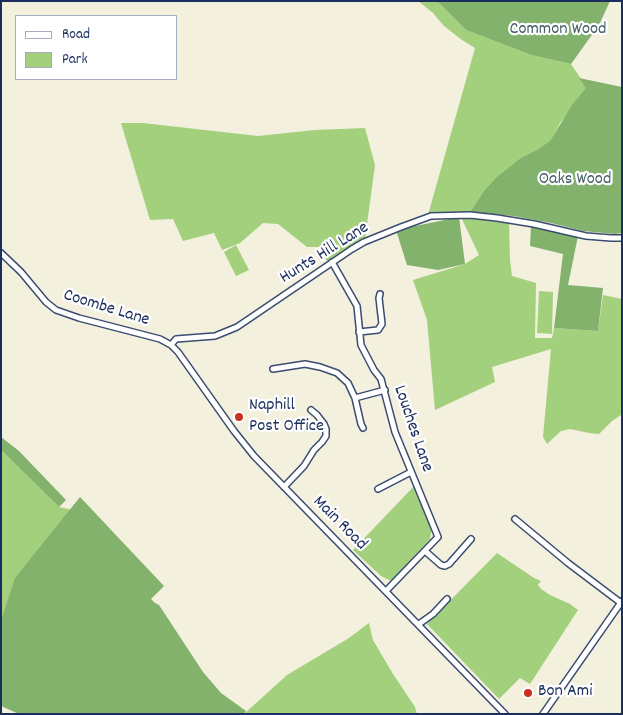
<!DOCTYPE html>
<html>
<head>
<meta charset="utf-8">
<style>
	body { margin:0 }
	#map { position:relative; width:623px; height:715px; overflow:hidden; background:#f3f0de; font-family:Dekko,sans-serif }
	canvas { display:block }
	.frame { position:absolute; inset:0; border:2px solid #1b2f5e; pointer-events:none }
	.legend { position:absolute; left:15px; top:15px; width:162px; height:65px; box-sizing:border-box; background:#fff; border:1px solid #a4acbf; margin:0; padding:6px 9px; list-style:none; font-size:15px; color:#1b2f5e }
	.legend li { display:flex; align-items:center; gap:10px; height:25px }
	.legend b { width:25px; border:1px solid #a4acbf }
</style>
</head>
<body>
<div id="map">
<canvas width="623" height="715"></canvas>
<div class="frame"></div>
<ul class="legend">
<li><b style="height:6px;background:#fff"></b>Road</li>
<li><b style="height:14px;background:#a3d07d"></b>Park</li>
</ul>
</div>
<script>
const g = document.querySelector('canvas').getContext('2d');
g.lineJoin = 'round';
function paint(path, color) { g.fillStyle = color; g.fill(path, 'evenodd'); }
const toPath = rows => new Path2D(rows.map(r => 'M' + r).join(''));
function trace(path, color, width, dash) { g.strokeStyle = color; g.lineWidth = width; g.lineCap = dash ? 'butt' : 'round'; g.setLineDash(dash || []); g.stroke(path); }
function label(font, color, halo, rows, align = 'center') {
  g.font = font + ' Dekko,sans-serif'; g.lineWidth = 4.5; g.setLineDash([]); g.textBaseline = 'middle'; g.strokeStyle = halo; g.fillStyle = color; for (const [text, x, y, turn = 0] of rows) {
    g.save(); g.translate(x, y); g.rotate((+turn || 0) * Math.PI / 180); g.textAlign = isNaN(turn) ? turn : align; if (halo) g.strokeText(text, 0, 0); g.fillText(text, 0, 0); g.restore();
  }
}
paint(toPath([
	[418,1,436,1,440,4,466,30,531,55,571,64,587,88,560,123,550,142,537,150,484,191,470,212,457,212,428,215,475,48,462,40,444,26,433,13],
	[121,123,143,123,258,136,315,130,365,128,375,165,365,239,329,262,326,260,322,247,307,247,278,224,263,223,240,243,222,250,214,233,183,241,173,219,150,220],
	[461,217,509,222,510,260,512,276,536,283,535,338,552,338,554,328,598,331,603,295,622,299,621,415,612,421,599,434,589,433,570,429,561,431,547,444,543,437,551,349,492,367,495,382,435,410,427,320,413,280,465,264,479,255],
	[236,245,249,270,236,276,224,252],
	[539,291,553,292,552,334,537,333],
	[1,450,59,507,73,510,1,634],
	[415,485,432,527,430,539,391,581,381,576,353,550],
	[497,553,534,578,541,581,538,585,541,589,550,595,570,604,578,610,530,684,520,678,499,699,427,624],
	[369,623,373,640,393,674,415,707,417,714,244,714,287,675,349,638]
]), '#a3d07d');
paint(toPath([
	[436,1,610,1,599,25,571,64,531,55,466,30,440,4],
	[579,78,622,87,622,233,615,234,583,231,551,223,513,216,470,212,484,191,497,177,521,158,537,150,550,141,572,105,586,88],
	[459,217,465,264,438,270,407,265,396,230],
	[531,226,578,236,568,285,603,288,598,331,554,328,563,254,530,246],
	[1,437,19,451,66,500,59,507,1,450],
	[80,497,164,586,151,599,155,603,159,605,203,672,221,693,246,711,244,714,19,714,1,706,1,621,15,578]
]), '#82b26c');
const minor = toPath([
	[1,253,21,272,46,302,56,310,79,318,160,339,171,345,178,352,234,431,254,456,505,714],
	[332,262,357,306,361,345,374,370,381,379,395,432,438,537,386,591],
	[359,332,378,330,382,324,379,298,380,294],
	[171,345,176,339,215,336,237,327,352,249,364,242,401,227,431,216,470,215,497,218,534,224,586,236,611,238,622,238],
	[273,369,305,364,320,367,337,373,348,383,355,398,385,390],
	[355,398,361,424,363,428],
	[284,487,304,466,314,450,322,442,326,436,326,429,324,424,317,415,311,410],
	[378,489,411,472],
	[515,519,568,563,621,603],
	[425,551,441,565,445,566,449,564,471,539],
	[419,624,433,614,447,599],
	[543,714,622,601]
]);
trace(minor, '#3b4c71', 8);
trace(minor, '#fff', 5);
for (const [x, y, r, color] of [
	[239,417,5,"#c8321e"],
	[528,693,5,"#c8321e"]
]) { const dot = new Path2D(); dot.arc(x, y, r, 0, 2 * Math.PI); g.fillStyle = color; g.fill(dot); trace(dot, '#fff', 2); }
label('18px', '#445f67', '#fff', [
	["Common Wood",558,31],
	["Oaks Wood",575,181]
]);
label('18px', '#1b2f5e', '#fff', [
	["Hunts Hill Lane",325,254,-32],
	["Coombe Lane",106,309,17],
	["Louches Lane",412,429,71],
	["Main Road",339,524,45]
]);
label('18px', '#1b2f5e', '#fff', [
	["Naphill",249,407],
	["Post Office",249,428],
	["Bon Ami",538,693]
], 'left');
</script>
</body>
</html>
